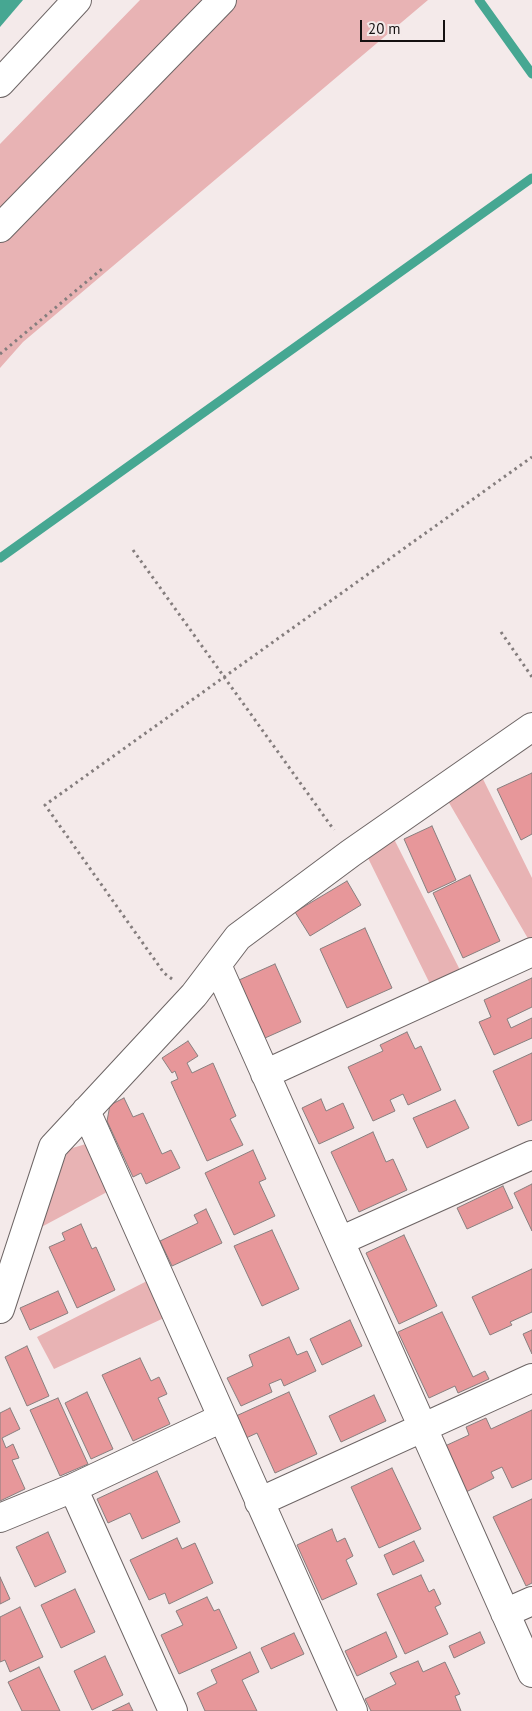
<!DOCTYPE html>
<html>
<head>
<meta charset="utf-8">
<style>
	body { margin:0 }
	#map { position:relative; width:532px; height:1711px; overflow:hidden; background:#f4eaea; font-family:"PT Sans",sans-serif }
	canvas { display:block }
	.scale { position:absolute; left:360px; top:20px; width:85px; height:22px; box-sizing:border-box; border:2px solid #151111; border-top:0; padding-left:6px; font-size:15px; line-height:18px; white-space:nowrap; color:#151111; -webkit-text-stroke:4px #f4eaea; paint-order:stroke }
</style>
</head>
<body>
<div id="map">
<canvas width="532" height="1711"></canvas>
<div class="scale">20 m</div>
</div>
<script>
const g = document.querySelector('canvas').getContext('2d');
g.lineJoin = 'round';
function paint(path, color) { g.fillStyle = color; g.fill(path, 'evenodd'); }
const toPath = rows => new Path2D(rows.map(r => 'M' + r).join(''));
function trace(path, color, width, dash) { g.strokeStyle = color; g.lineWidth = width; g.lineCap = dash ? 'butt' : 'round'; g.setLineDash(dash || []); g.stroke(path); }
paint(toPath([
	[140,0,428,0,23,342,0,368,0,144],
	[482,777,532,878,532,941,530,942,448,801],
	[394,839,461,972,431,986,368,858],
	[86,1144,107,1192,32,1232,69,1149],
	[147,1281,164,1318,54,1369,37,1337]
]), '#e8b3b4');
paint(toPath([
	[0,0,23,0,0,27]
]), '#46a792');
trace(toPath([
	[479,0,532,74],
	[0,558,532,178]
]), '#46a792', 9);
const building = toPath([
	[532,773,532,834,521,840,497,789,532,773],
	[432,826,456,880,428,893,404,839,432,826],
	[470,875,500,941,463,958,433,893,470,875],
	[347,881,361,905,310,936,295,912,347,881],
	[365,928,392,988,347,1008,320,949,365,928],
	[275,964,301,1022,265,1038,239,980,275,964],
	[532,978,532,1007,507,1019,511,1028,532,1018,532,1038,494,1055,479,1022,491,1017,484,1000,532,978],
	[407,1032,415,1049,421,1046,441,1090,408,1105,403,1094,390,1100,395,1111,373,1121,348,1067,383,1051,380,1045,407,1032],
	[188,1041,198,1056,187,1063,192,1073,213,1063,236,1116,230,1119,243,1145,207,1161,171,1082,178,1079,175,1071,172,1073,162,1058,188,1041],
	[532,1053,532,1120,518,1126,493,1071,532,1053],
	[124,1098,133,1117,143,1113,162,1154,171,1150,180,1168,146,1184,141,1173,133,1177,107,1121,110,1105,124,1098],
	[321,1099,326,1111,343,1103,354,1128,319,1144,302,1108,321,1099],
	[455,1100,469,1128,427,1148,413,1118,455,1100],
	[373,1132,386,1162,393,1159,407,1190,359,1212,331,1152,373,1132],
	[253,1150,266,1179,259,1182,275,1216,234,1235,205,1173,253,1150],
	[532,1184,532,1231,514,1193,532,1184],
	[503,1186,513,1208,467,1229,457,1208,503,1186],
	[206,1209,222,1243,172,1266,160,1241,198,1223,194,1215,206,1209],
	[81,1224,92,1249,96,1247,115,1290,77,1308,49,1247,65,1240,62,1233,81,1224],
	[272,1230,299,1289,262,1306,234,1246,272,1230],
	[404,1235,437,1306,399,1324,366,1253,404,1235],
	[532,1269,532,1312,510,1322,512,1325,490,1335,472,1297,532,1269],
	[58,1291,68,1313,30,1330,20,1308,58,1291],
	[442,1312,473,1377,485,1371,489,1379,458,1393,455,1386,429,1398,398,1332,442,1312],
	[350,1320,362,1346,322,1365,310,1339,350,1320],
	[532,1330,532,1354,523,1334,532,1330],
	[289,1337,297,1355,307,1351,316,1371,284,1386,281,1379,269,1384,272,1392,241,1406,227,1378,253,1366,249,1355,289,1337],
	[27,1346,49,1396,27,1406,5,1357,27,1346],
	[140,1358,151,1381,159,1377,167,1394,158,1398,170,1424,133,1441,102,1375,140,1358],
	[87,1392,113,1449,91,1459,65,1403,87,1392],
	[289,1392,317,1454,275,1473,257,1433,246,1438,236,1416,289,1392],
	[374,1395,386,1421,341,1442,329,1416,374,1395],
	[58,1398,88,1464,60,1476,30,1410,58,1398],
	[10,1408,20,1429,2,1438,6,1448,13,1444,19,1458,12,1460,25,1489,0,1501,0,1413,10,1408],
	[532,1410,532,1479,512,1488,502,1467,491,1472,494,1478,466,1492,445,1446,469,1435,466,1427,486,1418,491,1429,532,1410],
	[392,1468,421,1529,379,1548,351,1487,392,1468],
	[157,1471,180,1522,142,1539,130,1513,108,1523,97,1499,157,1471],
	[532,1499,532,1583,526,1586,493,1517,532,1499],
	[332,1529,337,1542,345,1538,353,1556,346,1560,357,1584,322,1600,297,1545,332,1529],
	[48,1532,66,1572,35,1587,16,1547,48,1532],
	[177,1538,182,1549,195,1543,213,1583,169,1604,165,1593,149,1600,130,1560,177,1538],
	[414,1541,424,1561,393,1575,384,1555,414,1541],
	[421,1575,429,1592,434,1589,441,1604,435,1607,448,1634,405,1654,377,1594,421,1575],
	[0,1577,10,1599,0,1604,0,1577],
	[75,1589,95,1632,61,1648,41,1605,75,1589],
	[207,1597,214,1611,219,1609,237,1648,179,1674,161,1635,183,1625,176,1611,207,1597],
	[20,1607,43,1657,10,1672,5,1660,0,1662,0,1617,20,1607],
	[386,1632,397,1657,357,1676,345,1651,386,1632],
	[480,1632,485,1643,454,1658,449,1646,480,1632],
	[294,1633,304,1654,271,1669,261,1648,294,1633],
	[250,1652,259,1672,242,1680,257,1711,205,1711,197,1693,217,1683,211,1670,250,1652],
	[105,1656,123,1695,92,1710,74,1671,105,1656],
	[418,1661,423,1672,445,1662,460,1694,455,1696,461,1711,371,1711,365,1699,396,1684,390,1673,418,1661],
	[39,1667,60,1711,22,1711,8,1682,39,1667],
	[129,1703,133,1711,112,1711,129,1703]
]);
paint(building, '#e7979a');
trace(building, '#887f7f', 1);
const minor = toPath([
	[0,83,77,0],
	[0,228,222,0],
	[217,965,532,1673],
	[265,1074,532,952],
	[86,1111,353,1711],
	[340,1241,532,1155],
	[0,1309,53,1147,194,995,238,937,351,853,532,727],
	[73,1488,173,1711],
	[259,1502,532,1378],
	[0,1518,73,1488,222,1418],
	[505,1613,532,1601]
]);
trace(minor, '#6d6565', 30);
trace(toPath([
	[0,354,103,268],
	[133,550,334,830],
	[501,632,532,677],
	[172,979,164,973,45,805,532,457]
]), '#847d7d', 3, [2.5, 4]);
trace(minor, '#fff', 28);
</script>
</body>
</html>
